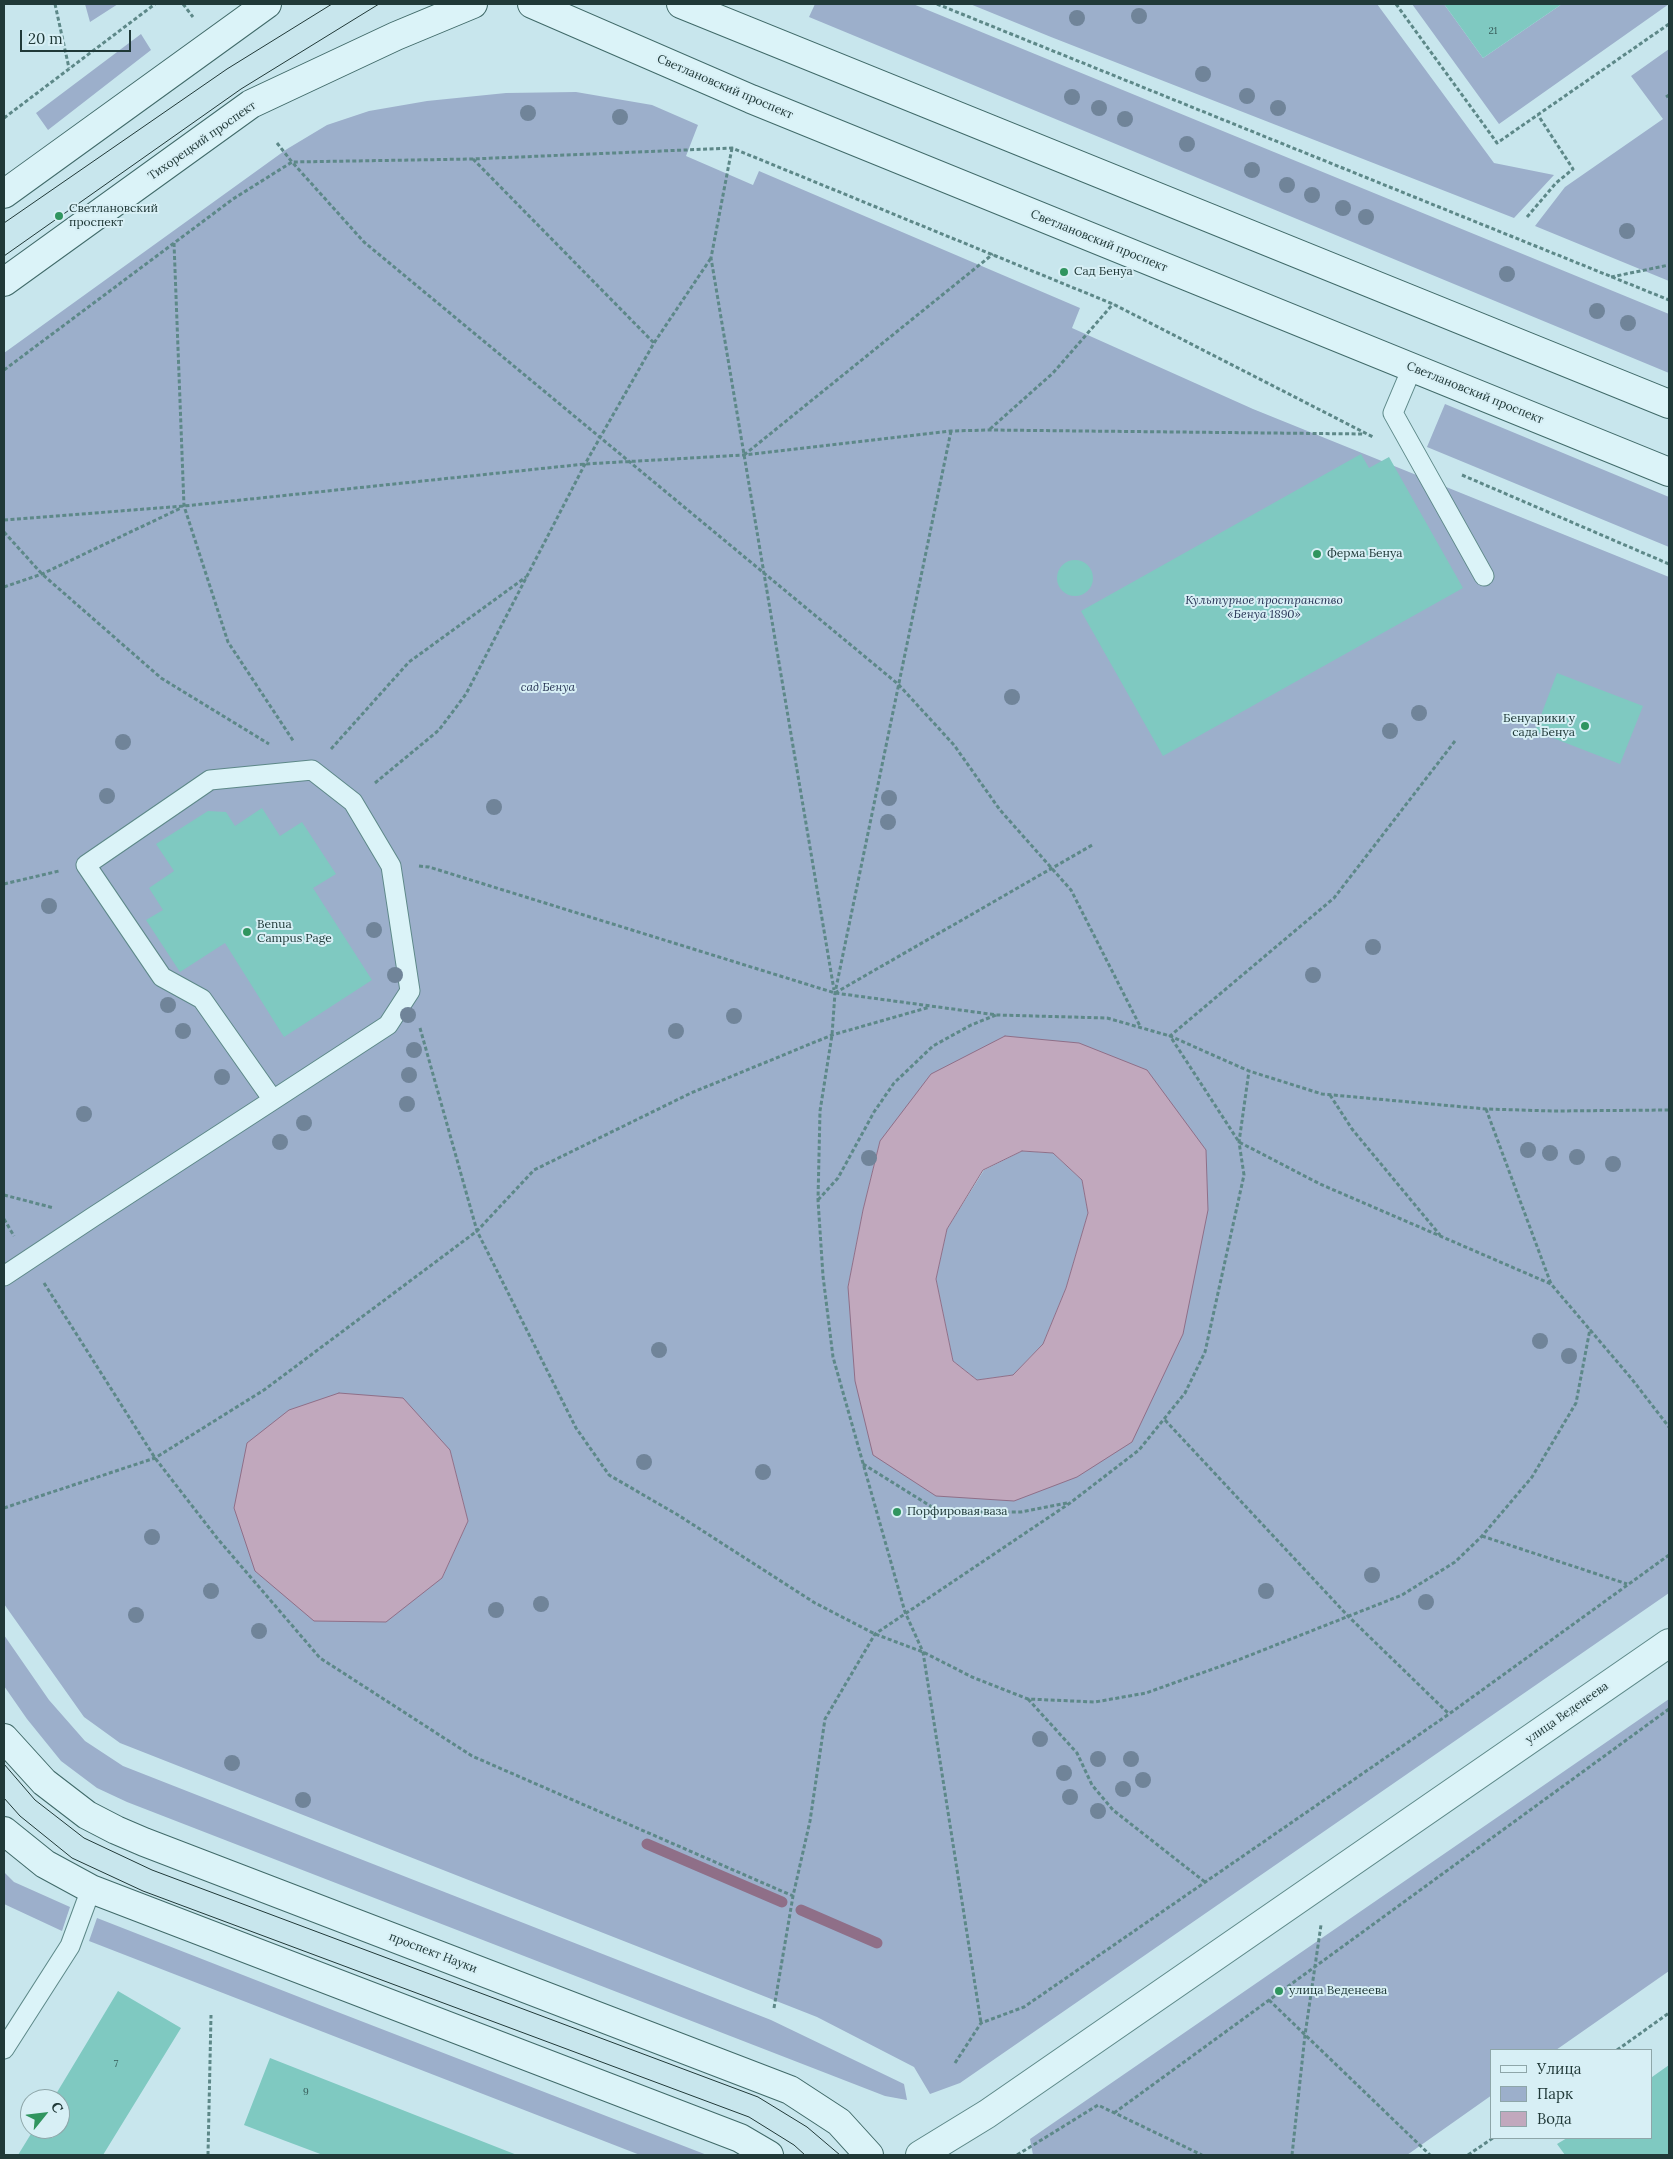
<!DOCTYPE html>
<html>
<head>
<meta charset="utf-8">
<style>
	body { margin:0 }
	#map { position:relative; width:1673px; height:2159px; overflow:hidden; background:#c8e6ed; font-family:Lora,serif }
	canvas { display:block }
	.frame { position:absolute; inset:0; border:5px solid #203938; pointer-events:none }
	.legend { position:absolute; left:1490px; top:2049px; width:162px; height:90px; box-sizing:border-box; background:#d7eff5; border:1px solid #8ea6a9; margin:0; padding:6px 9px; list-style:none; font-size:15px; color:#203938 }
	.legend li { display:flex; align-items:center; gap:10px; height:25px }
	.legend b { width:25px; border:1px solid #8ea6a9 }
	.north { position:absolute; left:20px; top:2089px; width:50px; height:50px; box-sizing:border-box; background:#d7eff5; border:1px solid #8ea6a9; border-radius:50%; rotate:61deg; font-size:14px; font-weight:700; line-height:20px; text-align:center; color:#203938 }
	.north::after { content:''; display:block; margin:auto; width:18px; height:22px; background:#30955f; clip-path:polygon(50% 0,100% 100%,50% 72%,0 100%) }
	.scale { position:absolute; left:20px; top:30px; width:111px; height:22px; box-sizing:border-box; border:2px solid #203938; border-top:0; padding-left:6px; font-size:15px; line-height:18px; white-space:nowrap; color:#203938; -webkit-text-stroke:4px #d7eff5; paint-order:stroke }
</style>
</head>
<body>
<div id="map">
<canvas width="1673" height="2159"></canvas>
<div class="frame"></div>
<ul class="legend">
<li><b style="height:6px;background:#dbf3f8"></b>Улица</li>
<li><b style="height:14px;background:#9cafcb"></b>Парк</li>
<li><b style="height:14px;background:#c1a8bd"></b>Вода</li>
</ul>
<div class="north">С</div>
<div class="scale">20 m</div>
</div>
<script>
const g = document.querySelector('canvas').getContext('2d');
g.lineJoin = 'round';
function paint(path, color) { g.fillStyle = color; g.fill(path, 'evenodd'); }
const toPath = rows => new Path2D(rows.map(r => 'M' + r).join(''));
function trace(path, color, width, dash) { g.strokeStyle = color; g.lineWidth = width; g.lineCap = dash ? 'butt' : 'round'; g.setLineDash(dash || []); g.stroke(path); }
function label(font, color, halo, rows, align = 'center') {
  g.font = font + ' Lora,serif'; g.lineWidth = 4; g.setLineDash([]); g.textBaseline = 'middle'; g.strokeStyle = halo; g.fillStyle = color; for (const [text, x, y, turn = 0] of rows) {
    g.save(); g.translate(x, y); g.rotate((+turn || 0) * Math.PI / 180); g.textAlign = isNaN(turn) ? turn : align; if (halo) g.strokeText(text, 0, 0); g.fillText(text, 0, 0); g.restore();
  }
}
paint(toPath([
	[85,4,118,4,90,22],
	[815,4,913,4,1669,314,1669,373,809,17],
	[970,4,1377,4,1494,163,1554,175,1514,218,1051,37],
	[1412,4,1444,4,1483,58,1562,4,1669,4,1499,124],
	[141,34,151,50,48,130,36,113],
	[1669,49,1669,281,1535,226,1565,187,1663,119,1631,76],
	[576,92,652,105,698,125,686,156,753,185,759,171,1080,308,1072,328,1253,409,1669,577,1669,1593,960,2083,930,2094,914,2067,817,2017,120,1743,84,1717,4,1604,4,353,287,149,327,125,369,111,427,101,506,93],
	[1147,1070,1014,1501,848,1287,863,1210,880,1141],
	[450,1450,468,1521,442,1578],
	[1445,404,1669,497,1669,547,1427,447],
	[1022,1151,1053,1153,1082,1180,1088,1213,1066,1288,1043,1344,1013,1375,977,1380,953,1361,936,1279,947,1229,984,1170],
	[4,1635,49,1700,85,1741,123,1766,771,2020,904,2084,907,2100,885,2096,127,1802,97,1788,61,1761,27,1719,4,1686],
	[1669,1699,1669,1971,1556,2050,1492,2050,1492,2095,1407,2155,1033,2155,1030,2139],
	[4,1872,14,1882,70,1907,62,1931,4,1904],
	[97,1918,335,2011,707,2155,640,2155,89,1941]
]), '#9cafcb');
const water = toPath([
	[1005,1036,1079,1043,1147,1070,1206,1150,1208,1210,1183,1334,1132,1442,1077,1477,1014,1501,936,1496,873,1455,855,1381,848,1287,863,1210,880,1141,931,1074,1005,1036],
	[1022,1151,1053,1153,1082,1180,1088,1213,1066,1288,1043,1344,1013,1375,977,1380,953,1361,936,1279,947,1229,983,1170,1022,1151],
	[339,1393,403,1398,450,1450,468,1521,442,1578,386,1622,314,1621,255,1571,234,1508,247,1443,289,1410,339,1393]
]);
paint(water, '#c1a8bd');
trace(water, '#8f6f88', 1);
trace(toPath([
	[647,1844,782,1902],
	[801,1910,877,1943]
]), '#8f6f88', 11);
paint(toPath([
	[1444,4,1562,4,1483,58],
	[1361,454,1369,468,1389,457,1463,588,1163,756,1081,611],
	'1057 578a18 18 0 1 1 36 0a18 18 0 1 1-36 0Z',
	[1557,673,1643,706,1620,764,1535,731],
	[262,808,280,836,302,822,336,874,313,888,372,980,284,1037,225,943,180,972,146,920,163,910,149,888,174,871,156,844,208,811,226,812,235,826],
	[118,1991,181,2028,103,2155,18,2155,34,2129,60,2129,60,2099,53,2099],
	[270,2058,517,2155,323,2155,283,2140,244,2125],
	[1669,2065,1669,2155,1565,2155,1557,2144,1567,2138,1652,2138,1652,2077]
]), '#7fc9c1');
const service = toPath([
	[1412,368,1393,413,1484,576],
	[4,1276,93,1217,273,1100,388,1025,410,991,391,866,353,802,312,770,210,780,86,865,162,977,202,999,273,1100],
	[4,2049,70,1946,91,1889]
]);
const tertiary = toPath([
	[920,2155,987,2114,1669,1643]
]);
const secondary = toPath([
	[532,4,751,99,1669,472],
	[681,4,1669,404],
	[4,194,267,4],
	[4,282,251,104,396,36,473,4],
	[4,1738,44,1782,87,1815,116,1830,144,1842,790,2090,839,2122,869,2155],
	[4,1831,45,1864,91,1889,740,2138,769,2155]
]);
trace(service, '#5d8888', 21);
trace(tertiary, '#5d8888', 30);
trace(secondary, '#406a69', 30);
trace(toPath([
	[55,4,69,68],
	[183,4,193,17],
	[937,4,1669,300],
	[1396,4,1497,143,1669,24],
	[1666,97,1669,95],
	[4,118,155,4],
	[277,143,292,162,472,159,732,148,1113,304,1373,437],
	[732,148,711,258,834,990],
	[473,159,654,343],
	[1527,217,1556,183,1573,169,1538,115],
	[174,243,184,506,228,642,294,742],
	[1611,277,1669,265],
	[4,370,233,199,292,162,364,242,898,684,954,745,1000,810,1071,890,1141,1028],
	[990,429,1053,373,1113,304],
	[951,431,835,993,832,1035,820,1111,818,1200,823,1276,833,1357,905,1612,923,1652,981,2023],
	[744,455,993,254],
	[1462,475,1669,564],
	[4,520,184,506,585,464,744,455,951,431,989,430,1364,434],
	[4,532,42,574,161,678,269,744],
	[4,587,42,574,181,508],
	[1455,741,1334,898,1170,1036,1239,1142,1320,1184,1551,1284,1631,1378,1669,1427],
	[331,749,409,662,526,577],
	[375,783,439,730,466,694,585,464,654,343,711,258],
	[419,866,429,867,835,993,997,1015,1107,1018,1170,1036,1249,1071,1322,1094,1486,1109,1553,1111,1669,1110],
	[4,884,59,871],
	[835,993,1094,844],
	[420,1028,477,1231,576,1428,609,1475,678,1515,815,1603,875,1634,923,1652,972,1677,1028,1699,1095,1702,1146,1693,1238,1660,1402,1595,1455,1562,1482,1536,1532,1477,1576,1403,1590,1329],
	[1330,1095,1352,1129,1440,1235],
	[1486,1109,1551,1284],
	[4,1195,54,1208],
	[818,1200,838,1178,874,1112,894,1083,933,1046,971,1025,996,1015],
	[4,1219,14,1236],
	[44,1283,155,1458,217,1538,320,1658,472,1756,793,1896],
	[1165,1420,1348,1616,1449,1714],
	[863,1464,940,1512,1021,1512,1067,1503],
	[4,1508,155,1458,264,1390,477,1231,534,1170,691,1093,832,1035,930,1007],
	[1482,1536,1627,1584],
	[1028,1699,1077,1753,1092,1785,1113,1810,1205,1882],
	[1269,2000,1430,2155],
	[774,2008,793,1896,810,1821,825,1719,875,1634,1070,1503,1139,1450,1185,1393,1205,1352,1244,1175,1239,1142,1249,1071],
	[1617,2050,1669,2013],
	[955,2063,981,2023,1024,2007,1449,1714,1669,1555],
	[1114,2113,1669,1709],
	[208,2155,211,2015],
	[1017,2155,1098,2105,1202,2155],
	[1292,2155,1305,2035,1321,1925],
	[1468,2155,1493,2138]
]), '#5d8888', 3, [4, 2.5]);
trace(service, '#dbf3f8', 19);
trace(tertiary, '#dbf3f8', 28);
trace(secondary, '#dbf3f8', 28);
trace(toPath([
	[4,223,227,69,332,4],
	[4,256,241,89,379,4],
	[4,1764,35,1800,84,1838,152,1870,758,2097,807,2127,840,2155],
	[4,1798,20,1816,72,1858,143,1891,749,2117,794,2145,805,2155]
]), '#203938', 1);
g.fillStyle = '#708499';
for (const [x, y] of [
	[1139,16],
	[1077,18],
	[1203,74],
	[1247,96],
	[1072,97],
	[1099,108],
	[1278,108],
	[528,113],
	[620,117],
	[1125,119],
	[1187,144],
	[1252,170],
	[1287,185],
	[1312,195],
	[1343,208],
	[1366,217],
	[1627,231],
	[1507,274],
	[1597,311],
	[1628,323],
	[1012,697],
	[1419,713],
	[1390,731],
	[123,742],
	[107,796],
	[889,798],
	[494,807],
	[888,822],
	[49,906],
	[374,930],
	[1373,947],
	[395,975],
	[1313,975],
	[168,1005],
	[408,1015],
	[734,1016],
	[183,1031],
	[676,1031],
	[414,1050],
	[409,1075],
	[222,1077],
	[407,1104],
	[84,1114],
	[304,1123],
	[280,1142],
	[1528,1150],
	[1550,1153],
	[1577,1157],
	[869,1158],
	[1613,1164],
	[1540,1341],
	[659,1350],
	[1569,1356],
	[644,1462],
	[763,1472],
	[152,1537],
	[1372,1575],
	[211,1591],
	[1266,1591],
	[1426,1602],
	[541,1604],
	[496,1610],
	[136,1615],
	[259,1631],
	[1040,1739],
	[1098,1759],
	[1131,1759],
	[232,1763],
	[1064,1773],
	[1143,1780],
	[1123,1789],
	[1070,1797],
	[303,1800],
	[1098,1811]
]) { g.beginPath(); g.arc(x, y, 8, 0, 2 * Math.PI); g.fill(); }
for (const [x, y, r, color] of [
	[59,216,5,"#30955f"],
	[1064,272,5,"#30955f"],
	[1317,554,5,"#30955f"],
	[1585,726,5,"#30955f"],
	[247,932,5,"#30955f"],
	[897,1512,5,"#30955f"],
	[1279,1991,5,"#30955f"]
]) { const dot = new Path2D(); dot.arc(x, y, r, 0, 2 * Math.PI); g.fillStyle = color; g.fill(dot); trace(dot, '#d7eff5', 2); }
label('10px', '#385d5a', null, [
	["21",1493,31],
	["7",116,2064],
	["9",306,2092]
]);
label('12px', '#203938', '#d7eff5', [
	["Светлановский проспект",725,87,23],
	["Тихорецкий проспект",202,141,-35],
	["Светлановский проспект",1099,241,22],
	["Светлановский проспект",1475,393,22],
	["улица Веденеева",1567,1713,-35],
	["проспект Науки",433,1953,21]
]);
label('12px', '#203938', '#d7eff5', [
	["Светлановский",69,209],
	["проспект",69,223],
	["Сад Бенуа",1074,272],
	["Ферма Бенуа",1327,554],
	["Бенуарики у",1575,719,"right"],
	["сада Бенуа",1575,733,"right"],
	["Benua",257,925],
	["Campus Page",257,939],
	["Порфировая ваза",907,1512],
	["улица Веденеева",1289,1991]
], 'left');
label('italic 12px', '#283455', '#d7eff5', [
	["Культурное пространство",1264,601],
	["«Бенуа 1890»",1264,615],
	["сад Бенуа",548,688]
]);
</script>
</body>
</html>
